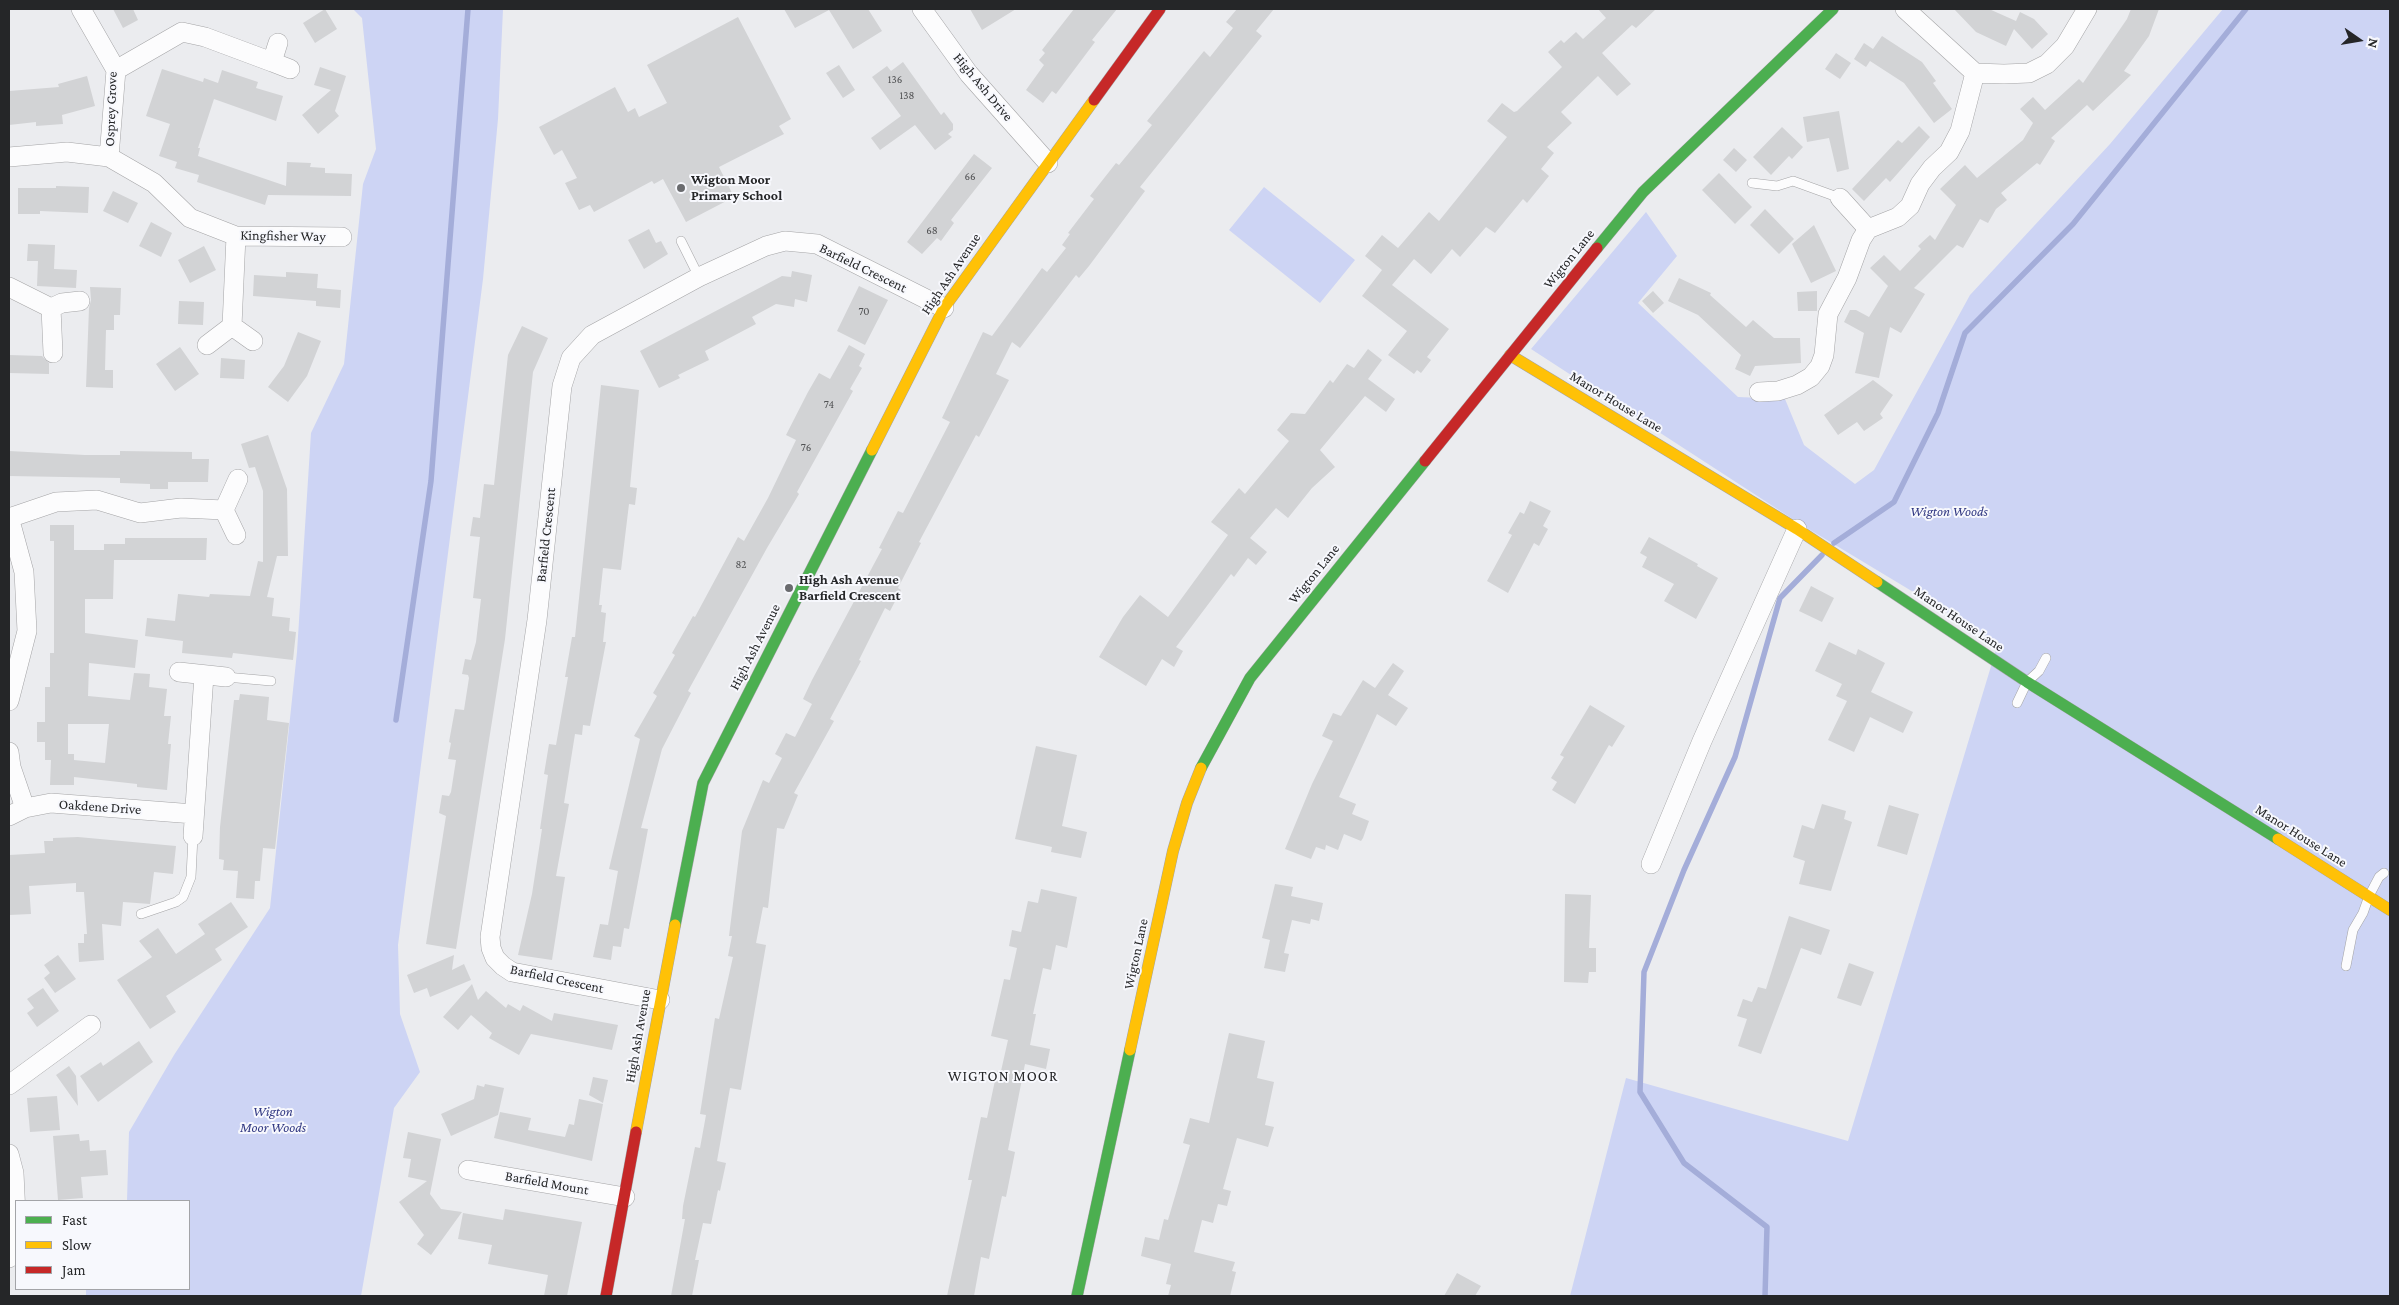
<!DOCTYPE html>
<html>
<head>
<meta charset="utf-8">
<style>
	body { margin:0 }
	#map { position:relative; width:2399px; height:1305px; overflow:hidden; background:#ebecef; font-family:"Crimson Pro",serif }
	canvas { display:block }
	.frame { position:absolute; inset:0; border:10px solid #252628; pointer-events:none }
	.legend { position:absolute; left:15px; top:1200px; width:175px; height:90px; box-sizing:border-box; background:#f7f8fd; border:1px solid #a3a4a8; margin:0; padding:6px 9px; list-style:none; font-size:15px; color:#252628 }
	.legend li { display:flex; align-items:center; gap:10px; height:25px }
	.legend b { width:25px; border:1px solid #a3a4a8 }
	.north { position:absolute; left:2334px; top:15px; width:50px; height:50px; -webkit-text-stroke:4px #f7f8fd; paint-order:stroke; rotate:103deg; font-size:14px; font-weight:700; line-height:20px; text-align:center; color:#252628 }
	.north::after { content:''; display:block; margin:auto; width:18px; height:22px; background:#252628; clip-path:polygon(50% 0,100% 100%,50% 72%,0 100%) }
</style>
</head>
<body>
<div id="map">
<canvas width="2399" height="1305"></canvas>
<div class="frame"></div>
<ul class="legend">
<li><b style="height:6px;background:#4caf50"></b>Fast</li>
<li><b style="height:6px;background:#ffc107"></b>Slow</li>
<li><b style="height:6px;background:#c62828"></b>Jam</li>
</ul>
<div class="north">N</div>
</div>
<script>
const g = document.querySelector('canvas').getContext('2d');
g.lineJoin = 'round';
function paint(path, color) { g.fillStyle = color; g.fill(path, 'evenodd'); }
const toPath = rows => new Path2D(rows.map(r => 'M' + r).join(''));
function trace(path, color, width, dash) { g.strokeStyle = color; g.lineWidth = width; g.lineCap = dash ? 'butt' : 'round'; g.setLineDash(dash || []); g.stroke(path); }
function label(font, color, halo, rows, align = 'center') {
  g.font = font + ' "Crimson Pro",serif'; g.lineWidth = 4; g.setLineDash([]); g.textBaseline = 'middle'; g.strokeStyle = halo; g.fillStyle = color; for (const [text, x, y, turn = 0] of rows) {
    g.save(); g.translate(x, y); g.rotate((+turn || 0) * Math.PI / 180); g.textAlign = isNaN(turn) ? turn : align; if (halo) g.strokeText(text, 0, 0); g.fillText(text, 0, 0); g.restore();
  }
}
paint(toPath([
	[353,9,503,9,498,119,483,279,398,945,400,1014,420,1072,394,1108,361,1296,86,1296,86,1289,189,1289,189,1201,127,1201,129,1132,174,1055,270,908,297,652,311,433,344,364,363,184,376,149,362,18],
	[2223,9,2390,9,2390,1296,1570,1296,1626,1078,1848,1141,1998,643,1802,525,1531,349,1646,212,1677,256,1638,303,1738,397,1785,399,1804,445,1855,484,1874,470,1970,295,2110,144],
	[1264,187,1355,260,1320,303,1229,230]
]), '#cdd4f4');
trace(toPath([
	[1834,543,1894,502,1938,413,1965,333,2073,224,2246,9],
	[396,720,431,481,468,9],
	[1765,1296,1767,1227,1684,1163,1640,1092,1644,972,1684,870,1735,757,1780,598,1822,555]
]), '#a4add9', 5.5);
paint(toPath([
	[113,9,133,9,138,20,123,28],
	[325,9,337,29,315,43,303,23],
	[784,9,868,9,882,31,853,49,829,10,795,28],
	[970,9,1016,9,982,30],
	[1074,9,1117,9,1092,40,1095,42,1056,94,1052,91,1043,103,1026,90,1044,65,1039,60,1045,53,1042,50],
	[1237,9,1274,9,1256,31,1262,36,1140,187,1145,191,1089,266,1079,278,1076,275,1020,348,1012,342,996,374,1009,380,979,437,976,435,919,542,921,543,898,588,901,590,890,611,885,608,859,660,861,661,830,719,834,721,794,793,798,795,784,829,777,828,768,908,763,907,756,943,766,945,741,1090,730,1088,717,1161,726,1163,720,1191,718,1190,711,1224,703,1223,695,1260,699,1260,692,1296,671,1296,685,1219,682,1219,683,1206,695,1147,700,1148,706,1115,700,1114,715,1018,719,1019,733,957,728,956,732,936,729,936,742,831,763,780,769,783,782,758,775,754,786,733,795,737,812,704,803,699,812,680,882,549,879,548,898,511,903,513,950,422,942,418,983,332,992,336,1042,268,1047,272,1066,248,1062,245,1070,234,1068,233,1094,199,1090,196,1116,163,1119,165,1152,125,1147,121,1204,51,1210,57,1233,28,1226,22],
	[1598,9,1656,9,1636,28,1632,25,1602,53,1631,84,1617,96,1598,76,1561,112,1572,123,1547,147,1554,153,1541,169,1549,176,1527,203,1523,199,1495,233,1486,227,1460,257,1452,249,1431,274,1414,259,1392,285,1449,329,1427,357,1431,360,1421,373,1417,370,1414,374,1388,355,1407,331,1362,296,1382,270,1365,256,1382,235,1398,248,1429,212,1439,221,1507,137,1487,121,1502,103,1514,112,1517,111,1562,67,1548,52,1561,40,1564,43,1576,32,1583,39,1606,18],
	[1954,9,1989,9,2016,21,2020,12,2034,19,2048,34,2032,49,2014,29,2006,46,1976,32],
	[2131,9,2159,9,2149,36,2124,71,2131,75,2093,111,2087,105,2051,138,2055,141,2040,165,2037,163,2001,193,2007,200,1996,209,1988,223,1980,219,1963,248,1957,245,1914,288,1925,294,1901,333,1890,327,1879,378,1855,373,1864,333,1844,322,1850,310,1856,310,1869,317,1888,286,1870,268,1884,255,1900,271,1921,249,1918,246,1930,235,1935,240,1956,205,1940,189,1965,165,1977,178,2023,140,2033,123,2020,109,2033,97,2045,110,2079,79,2083,83,2127,19],
	[738,17,791,119,779,126,784,134,719,167,734,197,686,222,663,179,654,184,652,181,594,212,590,205,579,210,565,183,577,178,562,150,554,155,539,127,615,87,628,112,635,108,639,117,667,103,647,65],
	[1882,36,1922,62,1936,81,1933,83,1952,109,1934,123,1904,83,1870,61,1866,67,1854,59,1864,43,1873,49],
	[1836,53,1851,63,1840,79,1825,69],
	[903,62,941,115,944,112,953,124,953,130,948,134,952,137,935,150,915,125,880,150,871,138,901,116,872,77,887,66,891,71],
	[839,65,855,90,843,98,826,73],
	[320,67,346,76,335,111,339,116,318,134,302,115,331,90,314,85],
	[162,69,203,82,204,78,218,83,222,70,258,82,256,88,283,96,276,121,214,99,198,148,200,148,198,156,286,186,287,162,311,163,310,167,325,168,325,173,352,174,351,196,268,195,265,205,197,182,199,175,175,168,177,162,159,156,170,124,146,116],
	[87,76,95,106,62,115,63,124,36,126,36,122,9,125,9,91,59,87,58,84],
	[1839,111,1849,169,1837,172,1829,138,1807,142,1803,117],
	[1919,126,1930,137,1890,182,1886,178,1864,201,1852,189,1898,140,1902,143],
	[1782,127,1803,147,1792,159,1789,156,1771,175,1753,157],
	[1734,148,1747,160,1736,172,1723,160],
	[974,154,992,168,951,220,954,223,941,241,937,238,922,254,907,242],
	[1719,173,1752,207,1735,224,1702,190],
	[56,186,89,187,88,213,40,211,40,214,18,214,18,188,56,188],
	[113,191,138,203,128,223,103,211],
	[1765,209,1794,239,1779,254,1750,225],
	[151,222,172,233,161,257,139,246],
	[1814,225,1836,271,1811,283,1792,244],
	[649,229,656,243,661,241,668,254,644,269,628,240],
	[28,244,55,245,54,269,77,270,76,288,37,286,38,261,27,261],
	[204,246,216,270,190,283,178,260],
	[792,271,812,275,807,302,795,299,794,307,776,304,752,317,756,324,705,351,709,360,678,375,680,378,659,388,640,351,782,276,791,277],
	[286,272,318,274,317,288,341,290,340,308,316,306,316,296,316,301,253,296,254,275,286,277],
	[1679,278,1711,293,1710,295,1746,327,1753,320,1774,338,1800,338,1801,363,1755,366,1750,376,1735,369,1741,355,1698,315,1668,301],
	[859,286,888,300,865,345,837,331],
	[90,287,121,288,120,315,114,315,114,330,106,330,105,370,113,370,113,388,86,387,89,308,91,300],
	[1653,291,1664,303,1653,313,1642,301],
	[1817,291,1817,311,1798,311,1797,292],
	[179,301,204,302,203,325,178,324],
	[522,326,548,338,533,372,505,639,456,949,426,944,446,816,439,813,442,795,449,796,451,792,456,760,448,759,451,743,449,742,455,709,464,710,469,678,468,675,462,674,465,659,471,660,476,642,481,599,473,598,480,537,470,536,473,517,480,518,484,484,494,485,508,355],
	[298,332,321,341,307,376,288,402,268,387,284,366],
	[849,345,865,354,859,366,862,368,850,389,853,391,797,492,799,494,767,548,688,691,691,693,662,749,641,828,648,829,629,929,624,928,621,947,613,946,611,960,593,957,600,924,608,925,614,893,618,871,609,869,640,739,634,736,657,696,653,693,675,655,672,653,693,616,695,617,738,537,744,541,768,498,796,440,786,435,808,392,819,373,830,379],
	[180,347,199,374,175,391,156,364],
	[1368,349,1382,360,1368,379,1395,399,1386,412,1365,396,1320,450,1335,467,1312,488,1288,518,1276,508,1250,538,1267,552,1256,565,1248,558,1234,577,1231,574,1176,647,1183,651,1174,667,1162,659,1146,686,1099,657,1123,617,1140,595,1168,617,1228,535,1211,522,1239,488,1245,494,1289,441,1277,430,1291,413,1305,414,1330,380,1333,383,1347,364,1354,368],
	[9,355,42,356,49,363,49,374,9,373],
	[221,358,245,360,244,379,220,378],
	[1873,380,1893,395,1880,414,1883,418,1864,431,1857,422,1838,435,1824,415],
	[601,385,639,390,630,487,637,488,635,505,629,504,621,570,603,568,599,605,602,605,601,612,606,613,603,642,606,642,590,726,583,725,582,735,575,734,564,803,569,804,556,876,565,877,552,960,518,955,532,894,542,829,540,829,548,775,544,774,549,744,556,745,568,677,565,677,572,637,575,637],
	[268,435,287,489,288,556,277,556,267,597,274,598,272,616,290,618,289,631,296,632,293,660,233,653,232,658,182,653,183,641,145,636,147,618,175,621,178,594,209,597,210,594,250,596,258,561,263,562,263,491,255,467,249,468,241,444],
	[9,451,85,455,120,455,120,451,192,452,192,459,209,459,208,482,168,482,168,489,150,489,150,484,120,483,120,478,9,476],
	[1530,501,1551,511,1543,526,1548,529,1539,546,1534,543,1508,593,1487,581,1512,535,1508,533,1520,512,1524,514],
	[50,525,74,525,74,550,104,550,104,544,125,544,125,538,207,538,206,560,114,560,113,599,85,599,85,633,138,640,135,668,89,663,88,696,130,700,134,673,150,674,149,687,167,689,164,716,171,716,168,744,171,744,167,790,137,787,137,784,74,777,74,785,50,785,51,760,45,760,45,742,37,742,37,722,45,722,45,687,50,687,50,653,54,653,54,541,50,541],
	[68,724,109,724,105,763,74,760,74,754,68,754],
	[1649,537,1698,564,1697,566,1718,578,1696,619,1664,601,1674,584,1642,567,1647,557,1640,553],
	[1811,586,1834,598,1822,622,1799,611],
	[1829,642,1856,655,1858,649,1885,663,1871,692,1913,712,1903,733,1870,717,1854,752,1828,740,1847,701,1836,696,1842,684,1815,671],
	[1393,663,1404,671,1388,695,1408,708,1396,726,1377,714,1339,797,1356,804,1352,814,1369,821,1363,838,1361,841,1344,834,1338,850,1326,845,1325,850,1316,847,1311,859,1285,849,1312,784,1333,741,1322,736,1333,713,1341,716,1363,680,1375,688],
	[240,694,269,697,267,720,289,723,275,849,263,848,260,881,255,881,254,899,236,898,238,871,223,870,224,860,219,859,220,827,234,700,239,700],
	[1590,705,1625,726,1612,747,1609,745,1575,804,1552,790,1557,782,1551,778,1564,757,1560,755],
	[1036,746,1077,755,1062,826,1087,832,1081,858,1051,852,1052,847,1015,839],
	[1822,804,1846,811,1844,819,1852,822,1831,891,1799,884,1805,861,1793,857,1802,825,1814,829],
	[1889,805,1919,814,1907,855,1877,846],
	[78,837,176,846,173,874,154,872,150,904,123,902,121,926,102,924,104,960,79,962,78,943,84,943,84,934,87,934,84,892,76,892,76,883,29,886,31,914,9,915,9,855,45,853,44,841,53,841,53,838],
	[1275,884,1293,887,1291,896,1323,903,1319,921,1311,919,1310,924,1292,920,1284,953,1289,954,1285,972,1264,968,1270,940,1262,938],
	[1041,889,1077,897,1067,948,1056,945,1051,970,1043,968,1033,1014,1036,1014,1030,1045,1050,1049,1046,1069,1025,1064,1008,1150,1015,1152,1006,1197,1002,1196,989,1259,981,1257,974,1296,947,1296,972,1180,968,1180,981,1117,987,1118,997,1071,1001,1071,1008,1040,991,1036,1004,979,1010,980,1017,948,1009,946,1012,930,1021,932,1028,901,1038,903],
	[1565,894,1591,895,1589,948,1596,948,1596,972,1589,972,1588,983,1564,982],
	[231,902,248,927,215,949,222,960,166,996,176,1012,150,1029,117,980,152,957,139,941,158,928,176,954,205,934,198,924],
	[1789,916,1830,930,1821,955,1801,948,1761,1054,1738,1046,1747,1019,1737,1016,1743,999,1752,1002,1758,987,1766,989],
	[58,955,76,979,55,993,44,978,50,973,44,965],
	[454,955,452,970,464,964,471,980,430,997,427,988,414,993,407,975],
	[1849,963,1874,972,1861,1006,1837,998],
	[472,984,478,1000,486,991,506,1008,508,1004,520,1011,523,1005,552,1021,554,1013,618,1025,612,1050,531,1034,519,1055,489,1038,492,1033,471,1015,458,1030,443,1017],
	[43,988,59,1011,37,1027,27,1013,34,1008,27,999],
	[1229,1033,1265,1041,1257,1078,1274,1082,1265,1125,1274,1127,1268,1147,1237,1138,1223,1189,1231,1191,1227,1206,1218,1204,1213,1223,1202,1220,1194,1252,1235,1262,1232,1271,1236,1272,1230,1296,1168,1296,1171,1285,1166,1284,1171,1264,1141,1256,1145,1237,1159,1240,1164,1219,1168,1220,1190,1145,1183,1143,1190,1118,1209,1123],
	[139,1041,153,1062,98,1102,80,1076,101,1062,103,1066],
	[69,1066,76,1076,78,1106,56,1075],
	[593,1077,608,1080,603,1103,589,1095],
	[485,1084,504,1088,498,1115,451,1136,441,1114,474,1099,477,1085,484,1087],
	[57,1096,60,1130,30,1132,27,1098],
	[579,1099,603,1104,592,1161,494,1138,500,1112,531,1118,528,1130,565,1137,569,1124,574,1125],
	[408,1132,441,1139,430,1194,441,1209,462,1212,431,1255,417,1244,424,1235,399,1202,427,1181,408,1177,411,1159,403,1158],
	[79,1134,80,1141,89,1140,90,1151,106,1150,108,1175,81,1177,83,1198,58,1200,53,1136],
	[505,1209,582,1222,567,1296,544,1296,548,1275,488,1264,492,1245,458,1239,463,1213,503,1220],
	[1457,1273,1481,1286,1475,1296,1444,1296]
]), '#d2d3d5');
const lane = toPath([
	[1752,183,1777,186,1793,181,1840,198],
	[681,241,699,277],
	[226,677,271,681],
	[2017,703,2027,682,2039,671,2046,658],
	[141,914,176,902,183,897,191,877,193,836],
	[2346,966,2353,930,2363,913,2369,896,2379,877,2384,873]
]);
const street = toPath([
	[81,9,116,70,109,157],
	[922,9,969,74,1048,163],
	[1905,9,1975,73,2004,74,2029,73,2047,64,2065,46,2087,9],
	[278,43,272,62,290,69],
	[116,70,182,32,205,37,272,62],
	[9,157,67,152,109,157,154,183,190,218,236,236,342,237],
	[1840,198,1868,229],
	[236,236,232,326,253,341],
	[9,287,51,308,53,353],
	[51,308,62,303,80,301],
	[207,345,232,326],
	[1759,392,1778,391,1797,385,1811,377,1820,366,1824,355,1828,314,1847,278,1861,240,1868,229,1898,217,1910,206,1920,184,1932,168,1949,152,1960,131,1975,73],
	[9,517,24,572,27,631,9,701],
	[9,518,56,502,97,500,140,513,181,508,224,510],
	[236,535,224,510,238,479],
	[179,672,226,677],
	[9,752,11,767,25,808],
	[9,816,25,808,51,803,194,814],
	[193,836,204,675],
	[1651,864,1702,741,1797,529],
	[660,1000,512,972,503,966,495,958,491,948,490,937,537,620,562,386,571,358,592,335,699,277,766,246,785,241,817,244,944,308],
	[9,1085,91,1025],
	[9,1154,14,1173,16,1215,9,1258],
	[468,1170,625,1197]
]);
const fast = toPath([
	[1597,248,1643,192,1833,9],
	[1877,582,2027,682,2278,839],
	[1201,768,1250,678,1425,461],
	[675,925,703,783,872,450],
	[1077,1296,1130,1050]
]);
const slow = toPath([
	[1510,355,1797,529,1877,582],
	[872,450,944,308,1094,100],
	[2278,839,2390,910],
	[1130,1050,1173,851,1187,803,1201,768],
	[636,1132,675,925]
]);
const jam = toPath([
	[1094,100,1160,9],
	[1425,461,1597,248],
	[606,1296,636,1132]
]);
trace(lane, '#a4a4a6', 10);
trace(street, '#a4a4a6', 20);
trace(fast, '#a4a4a6', 12);
trace(slow, '#a4a4a6', 12);
trace(jam, '#a4a4a6', 12);
trace(lane, '#fcfcfd', 9);
trace(street, '#fcfcfd', 19);
trace(fast, '#4caf50', 11);
trace(slow, '#ffc107', 11);
trace(jam, '#c62828', 11);
for (const [x, y, r, color] of [
	[681,188,5,"#6a6b6e"],
	[789,588,5,"#6a6b6e"]
]) { const dot = new Path2D(); dot.arc(x, y, r, 0, 2 * Math.PI); g.fillStyle = color; g.fill(dot); trace(dot, '#f7f8fd', 2); }
label('11px', '#505153', null, [
	["136",895,80],
	["138",907,96],
	["66",970,177],
	["68",932,231],
	["70",864,312],
	["74",829,405],
	["76",806,448],
	["82",741,565]
]);
label('14px', '#252628', '#f7f8fd', [
	["High Ash Drive",983,87,50],
	["Osprey Grove",111,109,-88],
	["Kingfisher Way",283,236,1],
	["Wigton Lane",1569,259,-51],
	["Barfield Crescent",863,268,26],
	["High Ash Avenue",951,274,-56],
	["Manor House Lane",1616,402,31],
	["Barfield Crescent",546,535,-84],
	["Wigton Lane",1314,574,-51],
	["Manor House Lane",1959,619,34],
	["High Ash Avenue",755,647,-63],
	["Oakdene Drive",100,807,4],
	["Manor House Lane",2301,836,32],
	["Wigton Lane",1136,954,-78],
	["Barfield Crescent",557,979,12],
	["High Ash Avenue",638,1036,-80],
	["Barfield Mount",547,1183,10]
]);
label('bold 14px', '#252628', '#f7f8fd', [
	["Wigton Moor",691,180],
	["Primary School",691,196],
	["High Ash Avenue",799,580],
	["Barfield Crescent",799,596]
], 'left');
label('italic 14px', '#323983', '#f7f8fd', [
	["Wigton Woods",1949,512],
	["Wigton",273,1112],
	["Moor Woods",273,1128]
]);
g.letterSpacing = '1px';
label('15px', '#252628', '#f7f8fd', [
	["WIGTON MOOR",1003,1076]
]);
g.letterSpacing = '0px';
</script>
</body>
</html>
